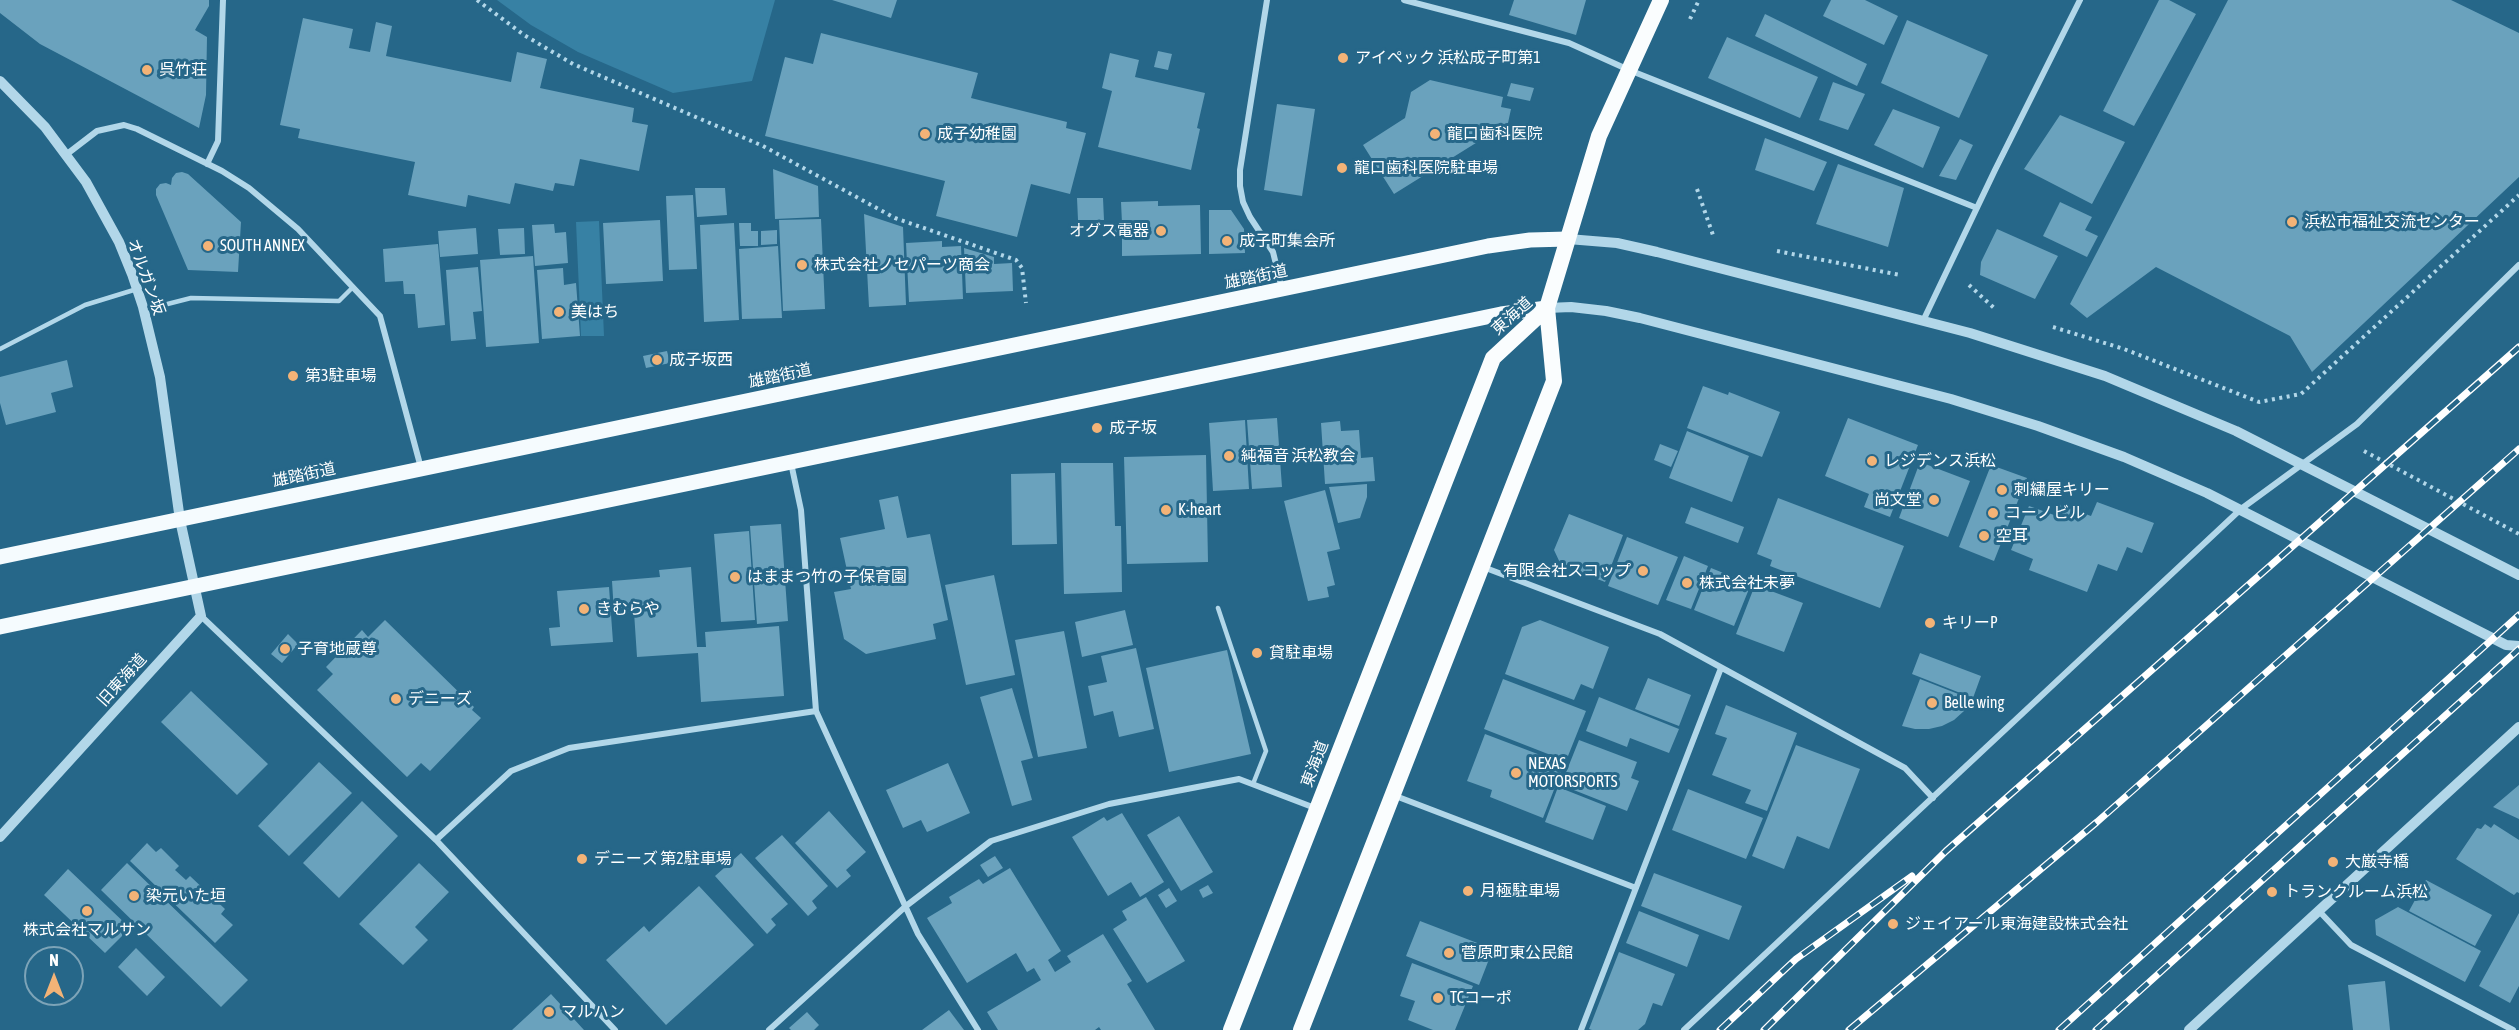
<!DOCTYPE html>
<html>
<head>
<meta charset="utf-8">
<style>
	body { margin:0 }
	#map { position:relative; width:2519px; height:1030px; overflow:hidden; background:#266789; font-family:"Asap Condensed",sans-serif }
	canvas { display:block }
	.north { position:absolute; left:24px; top:946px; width:60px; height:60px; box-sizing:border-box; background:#266789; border:2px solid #7da4b8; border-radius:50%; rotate:0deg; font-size:16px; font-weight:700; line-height:24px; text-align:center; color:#fff }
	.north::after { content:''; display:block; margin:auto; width:21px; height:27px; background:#f3b377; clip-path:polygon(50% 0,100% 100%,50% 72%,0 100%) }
</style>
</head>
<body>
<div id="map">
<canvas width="2519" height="1030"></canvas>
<div class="north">N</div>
</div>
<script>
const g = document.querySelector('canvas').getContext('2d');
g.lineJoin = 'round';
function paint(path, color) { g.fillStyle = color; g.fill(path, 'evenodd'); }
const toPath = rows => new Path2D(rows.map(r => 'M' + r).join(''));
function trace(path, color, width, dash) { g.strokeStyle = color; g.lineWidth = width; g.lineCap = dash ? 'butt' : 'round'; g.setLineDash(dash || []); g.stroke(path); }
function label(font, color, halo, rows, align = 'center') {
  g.font = font + ' "Asap Condensed","Noto Sans JP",sans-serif'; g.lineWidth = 6; g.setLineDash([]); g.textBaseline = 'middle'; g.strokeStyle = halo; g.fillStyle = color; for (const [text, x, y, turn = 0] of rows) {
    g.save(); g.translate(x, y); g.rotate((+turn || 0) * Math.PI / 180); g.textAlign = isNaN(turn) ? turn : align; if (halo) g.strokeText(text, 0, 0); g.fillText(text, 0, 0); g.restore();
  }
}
paint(toPath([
	[497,0,775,0,752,81,673,93,578,52,531,25],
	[599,221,604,336,581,336,576,222]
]), '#3781a4');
paint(toPath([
	[0,0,209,0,209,6,195,30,207,37,206,95,199,128,40,44,0,13],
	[832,0,897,0,891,18],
	[1514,0,1586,0,1576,35,1509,15],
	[1831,0,1865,0,1898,16,1884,45,1823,16],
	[2159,0,2169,0,2196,14,2134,126,2103,111],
	[2228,0,2451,0,2519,33,2519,177,2312,372,2290,336,2156,267,2087,318,2070,304],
	[1765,14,1867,64,1857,86,1755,36],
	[303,18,353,29,349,48,370,52,376,22,392,26,386,56,511,82,517,52,547,59,540,88,634,108,632,122,648,125,639,171,580,159,574,186,555,183,553,191,515,183,510,204,468,195,466,207,408,195,415,162,298,138,300,129,280,125],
	[1907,20,1988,55,1959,118,1881,83],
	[821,33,978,73,971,98,1067,122,1066,128,1086,133,1070,194,1031,184,1017,237,936,216,945,181,765,136,785,57,813,64],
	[1727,37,1818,77,1800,118,1708,78],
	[1158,51,1172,54,1168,70,1154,67],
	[1110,53,1139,60,1135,77,1205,93,1197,128,1200,129,1191,170,1098,147,1112,91,1102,88],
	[1430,80,1503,97,1501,107,1511,109,1508,123,1394,194,1363,145,1405,118,1411,92],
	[1833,82,1865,94,1848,130,1819,120],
	[1511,83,1534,88,1530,101,1507,96],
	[1277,104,1315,109,1302,196,1264,190],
	[1893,109,1940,127,1923,168,1874,145],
	[2060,115,2125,142,2092,204,2024,169],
	[1765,138,1827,162,1814,191,1755,170],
	[1960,139,1973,145,1956,180,1939,176],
	[1838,164,1904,188,1888,247,1816,224],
	[773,169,818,186,819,217,775,219],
	[182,172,188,174,241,222,238,272,188,270,156,195,156,189,160,184,166,183,171,185,172,178,176,173],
	[695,188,725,188,727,215,697,217],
	[693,195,697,269,669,270,666,196],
	[1077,198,1103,198,1104,220,1078,220],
	[1158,201,1158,206,1200,205,1201,254,1122,256,1122,238,1113,238,1113,223,1122,223,1121,202],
	[2060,202,2092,217,2085,230,2098,236,2087,257,2043,236],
	[1209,210,1231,210,1244,229,1245,253,1209,254],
	[864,214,903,227,906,305,869,307],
	[821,219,825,309,783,311,779,220],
	[660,220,663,281,606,284,603,223],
	[734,223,739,320,704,322,700,225],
	[739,223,751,223,751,231,758,231,758,246,740,246],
	[554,224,555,233,566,232,568,263,535,266,532,225],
	[476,228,478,254,440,257,438,231],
	[524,228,525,254,500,255,498,229],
	[1997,229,2058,256,2035,299,1980,275,1981,262],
	[777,230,777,244,761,245,761,231],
	[942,241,942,247,961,246,963,299,909,302,906,243],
	[438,244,445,325,418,328,415,294,404,294,403,281,385,282,383,249],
	[778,246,782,318,742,319,739,249],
	[964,248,994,257,994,264,1012,263,1013,291,966,293],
	[533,256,539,343,486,347,480,260],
	[478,267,482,311,473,312,476,339,451,341,446,270],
	[563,268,564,285,576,283,580,336,542,339,537,270],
	[667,351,670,363,646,368,643,356],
	[67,360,73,387,51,393,56,412,6,425,0,403,0,377],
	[1703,386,1728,395,1729,392,1780,412,1762,457,1687,428],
	[1277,418,1282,487,1252,489,1247,420],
	[1848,418,1918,445,1890,517,1864,507,1869,494,1825,476],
	[1245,420,1249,489,1213,491,1209,423],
	[1340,421,1341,431,1359,430,1361,458,1373,457,1375,481,1325,484,1321,423],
	[1687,431,1749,456,1732,502,1669,478],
	[1660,444,1678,451,1671,467,1654,460],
	[1206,455,1208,562,1127,564,1124,457],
	[1920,462,1970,481,1948,537,1899,518],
	[1061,463,1113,463,1115,526,1121,526,1122,592,1064,594],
	[1991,465,2027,478,1994,561,1959,547],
	[1055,473,1057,544,1012,545,1011,474],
	[1367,484,1367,497,1360,518,1338,523,1329,487],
	[1325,490,1340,549,1327,552,1335,585,1327,587,1329,597,1308,601,1284,501],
	[898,496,907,538,930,534,948,620,933,624,936,639,866,654,844,639,834,592,851,589,840,538,885,529,879,500],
	[1778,498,1904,546,1880,608,1770,566,1772,560,1757,554],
	[2097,502,2154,523,2142,553,2127,547,2117,571,2098,564,2087,592,2029,570,2033,559,2011,550,2029,506,2054,515,2058,504,2091,516],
	[1691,507,1744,527,1738,543,1685,523],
	[1569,514,1623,535,1605,582,1561,565,1554,550],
	[781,524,788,621,757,624,750,526],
	[749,531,755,620,721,622,714,534],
	[1627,537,1678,557,1658,605,1608,586],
	[1684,556,1708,566,1691,609,1666,600],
	[691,567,697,647,706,647,705,632,779,626,784,696,701,702,698,653,637,657,634,612,614,613,612,581,660,577,659,570],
	[1711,568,1751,584,1734,626,1694,610],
	[994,575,1015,675,966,685,945,585],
	[1755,585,1803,603,1784,652,1736,634],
	[609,587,613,642,551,646,549,628,560,627,557,591],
	[1125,610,1133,645,1082,657,1075,622],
	[385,620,474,707,472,710,481,718,430,771,421,763,407,777,317,690,333,674,326,667,362,630,368,637],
	[1540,620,1609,647,1593,689,1581,684,1574,700,1505,674,1522,627],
	[1064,631,1087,748,1038,757,1015,640],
	[288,634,298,644,282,663,271,654],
	[1136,648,1154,729,1119,737,1113,711,1094,716,1088,686,1107,682,1101,656],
	[1227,650,1251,754,1169,772,1146,668],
	[1920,653,1981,676,1973,698,1912,674],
	[1648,678,1691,695,1679,726,1635,709],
	[1503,679,1586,711,1566,761,1484,729],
	[1920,679,1971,699,1964,711,1954,720,1942,726,1929,729,1915,729,1902,726],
	[1012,688,1033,758,1021,761,1032,800,1012,806,980,697],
	[191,691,268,764,237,795,161,722],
	[1599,697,1679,729,1669,753,1630,738,1627,747,1586,731],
	[1726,705,1797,733,1767,811,1745,803,1751,790,1712,775,1727,738,1715,734],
	[1485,734,1564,764,1543,818,1490,797,1492,790,1467,781],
	[1579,740,1637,762,1631,778,1639,781,1627,811,1561,785],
	[1796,745,1860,769,1829,849,1797,836,1784,869,1752,856],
	[319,762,352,793,289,856,258,826],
	[948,763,970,813,927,832,921,820,903,828,886,790],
	[2519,785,2519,819,2493,807],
	[1558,787,1606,806,1593,840,1545,822],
	[1688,789,1763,818,1746,859,1672,830],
	[362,801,398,836,339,898,303,863],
	[829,811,866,852,846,870,851,876,837,888,795,843],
	[1122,813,1164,882,1140,897,1131,882,1108,896,1072,837,1104,817,1107,821],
	[1179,816,1213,872,1181,891,1147,835],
	[2485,824,2491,828,2494,824,2519,840,2519,893,2517,892,2514,895,2456,859,2477,828,2481,829],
	[782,835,828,886,812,901,817,908,808,916,755,858],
	[147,843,156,852,161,848,179,866,175,870,186,880,190,876,225,909,221,914,233,925,215,943,130,861],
	[741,853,788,904,771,919,776,925,767,934,715,876],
	[995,856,1003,868,988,877,980,865],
	[127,863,248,980,221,1007,101,890],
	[419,863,449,892,415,927,428,940,403,965,359,924],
	[1010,868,1061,951,1048,960,1055,972,1071,962,1067,956,1103,934,1132,981,1127,984,1155,1030,1101,1030,1099,1027,1095,1030,998,1030,987,1012,1041,980,1034,968,1027,972,1016,953,967,983,927,918,952,903,949,897,979,879,983,884],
	[68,869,130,928,105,953,44,895],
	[1654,873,1742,906,1729,940,1641,906],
	[2426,880,2492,915,2475,946,2409,911],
	[1208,885,1213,893,1203,898,1199,890],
	[699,886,754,945,666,1025,606,960,644,926,649,932],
	[1169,888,1177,901,1166,908,1158,895],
	[1146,897,1185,961,1147,983,1113,929,1127,920,1122,911],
	[2398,907,2481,951,2465,982,2376,935,2375,920],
	[1639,911,1699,935,1687,967,1626,943],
	[2519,913,2519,986,2510,1003,2479,986],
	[1420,921,1493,949,1479,985,1406,956],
	[136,948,165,977,147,996,118,967],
	[1619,952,1675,974,1662,1006,1653,1003,1645,1024,1638,1030,1592,1030,1589,1029],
	[1412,963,1473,986,1455,1030,1433,1030,1408,1020,1415,1001,1400,996],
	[2385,981,2390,1030,2353,1030,2348,985],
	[551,994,584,1030,512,1030],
	[949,1010,964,1030,922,1030],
	[807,1012,819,1025,814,1030,791,1030,789,1028]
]), '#6aa2bd');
trace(toPath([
	[477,0,524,35,573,64,763,146,895,218,1016,260,1022,268,1026,303],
	[1690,19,1699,0],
	[1697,189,1714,238],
	[1777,251,1900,275],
	[1969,285,1994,308],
	[2053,327,2124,349,2259,402,2301,394,2519,195],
	[2364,451,2519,534]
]), '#b2d7e9', 4, [3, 4.5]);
trace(toPath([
	[144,310,191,298,339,301,353,287],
	[0,349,85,305,137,289],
	[1218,608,1266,751,1253,784]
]), '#b2d7e9', 4.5);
trace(toPath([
	[1267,0,1240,170,1240,186,1243,202,1250,217,1273,252,1282,289],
	[1404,0,1569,43,1629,70,1977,208],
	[67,154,97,131,124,125,137,129,222,171,249,188,298,229,380,316,421,468],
	[207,164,218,141,223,0],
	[1923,321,1995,170,2080,0],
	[791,463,801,510,816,711,918,934,978,1030],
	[1483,567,1660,634,1905,768,1933,798],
	[201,616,436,840,615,1030],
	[1393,795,1636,888],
	[436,840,511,771,569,748,816,711],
	[2319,911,2351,945,2513,1030],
	[769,1030,906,906,991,841,1109,804,1239,779,1315,808],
	[1581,1030,1721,668],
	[1684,1030,2241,509,2357,424,2519,265]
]), '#b2d7e9', 6);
trace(toPath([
	[0,81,45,127,86,182,119,242,132,274,143,307,160,377,180,520,201,616,0,837],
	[1568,239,1617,243,1657,252,1970,333,2105,376,2236,431,2519,575],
	[1547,308,1571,307,1606,311,1640,318,1951,399,2038,426,2124,457,2207,493,2506,645,2519,646],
	[2189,1030,2519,727]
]), '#b2d7e9', 10);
trace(toPath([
	[0,557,1488,246,1530,240,1568,239],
	[0,627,1501,314,1547,308]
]), '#f5fbfe', 15);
trace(toPath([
	[1231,1030,1493,358,1547,308],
	[1301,1030,1554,381,1547,308,1599,136,1661,0]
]), '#fafdfe', 16);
const rail = toPath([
	[1720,1030,1796,959,1912,876],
	[1764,1030,1946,851,2519,347],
	[1849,1030,2097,822,2519,449],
	[2059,1030,2519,615],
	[2096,1030,2519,649]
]);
trace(rail, '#fff', 7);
trace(rail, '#266789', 4.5, [14]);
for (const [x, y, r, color] of [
	[1343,58,6,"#f3b377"],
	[147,70,6,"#f3b377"],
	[925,134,6,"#f3b377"],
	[1435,134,6,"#f3b377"],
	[1342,168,6,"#f3b377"],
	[2292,222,6,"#f3b377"],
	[1161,231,6,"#f3b377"],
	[1227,241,6,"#f3b377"],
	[208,246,6,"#f3b377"],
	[802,265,6,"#f3b377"],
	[559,312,6,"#f3b377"],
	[657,360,6,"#f3b377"],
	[293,376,6,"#f3b377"],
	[1097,428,6,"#f3b377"],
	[1229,456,6,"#f3b377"],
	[1872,461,6,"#f3b377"],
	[2002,490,6,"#f3b377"],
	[1934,500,6,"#f3b377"],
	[1166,510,6,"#f3b377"],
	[1993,513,6,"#f3b377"],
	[1984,536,6,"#f3b377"],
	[1643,571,6,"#f3b377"],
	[735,577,6,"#f3b377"],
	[1687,583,6,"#f3b377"],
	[584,609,6,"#f3b377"],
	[1930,623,6,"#f3b377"],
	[285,649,6,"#f3b377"],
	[1257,653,6,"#f3b377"],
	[396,699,6,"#f3b377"],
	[1932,703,6,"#f3b377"],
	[1516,773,6,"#f3b377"],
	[582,859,6,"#f3b377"],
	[2333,862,6,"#f3b377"],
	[1468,891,6,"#f3b377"],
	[2272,892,6,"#f3b377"],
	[134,896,6,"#f3b377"],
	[87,911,6,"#f3b377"],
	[1893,924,6,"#f3b377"],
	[1449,953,6,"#f3b377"],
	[1438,998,6,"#f3b377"],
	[549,1012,6,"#f3b377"]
]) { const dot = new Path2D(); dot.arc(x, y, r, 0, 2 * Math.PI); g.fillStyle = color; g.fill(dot); trace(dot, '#266789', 2); }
label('16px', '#fff', '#266789', [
	["アイペック 浜松成子町第1",1355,58],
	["呉竹荘",159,70],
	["成子幼稚園",937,134],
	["龍口歯科医院",1447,134],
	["龍口歯科医院駐車場",1354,168],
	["浜松市福祉交流センター",2304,222],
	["オグス電器",1149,231,"right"],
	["成子町集会所",1239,241],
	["SOUTH ANNEX",220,246],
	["株式会社ノセパーツ商会",814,265],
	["美はち",571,312],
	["成子坂西",669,360],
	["第3駐車場",305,376],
	["成子坂",1109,428],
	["純福音 浜松教会",1241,456],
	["レジデンス浜松",1884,461],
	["刺繍屋キリー",2014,490],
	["尚文堂",1922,500,"right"],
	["K-heart",1178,510],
	["コーノビル",2005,513],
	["空耳",1996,536],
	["有限会社スコップ",1631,571,"right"],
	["はままつ竹の子保育園",747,577],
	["株式会社未夢",1699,583],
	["きむらや",596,609],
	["キリーP",1942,623],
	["子育地蔵尊",297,649],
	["貸駐車場",1269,653],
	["デニーズ",408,699],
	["Belle wing",1944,703],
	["NEXAS",1528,764],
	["MOTORSPORTS",1528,782],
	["デニーズ 第2駐車場",594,859],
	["大厳寺橋",2345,862],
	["月極駐車場",1480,891],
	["トランクルーム浜松",2284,892],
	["染元いた垣",146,896],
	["ジェイアール東海建設株式会社",1905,924],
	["株式会社マルサン",87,930,"center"],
	["菅原町東公民館",1461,953],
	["TCコーポ",1450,998],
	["マルハン",561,1012]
], 'left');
label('16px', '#fff', '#266789', [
	["オルガン坂",146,277,70],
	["雄踏街道",1256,277,-12],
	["東海道",1512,316,-42],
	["雄踏街道",780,376,-12],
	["雄踏街道",304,475,-12],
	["旧東海道",122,680,-48],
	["東海道",1315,764,-69]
]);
</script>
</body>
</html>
